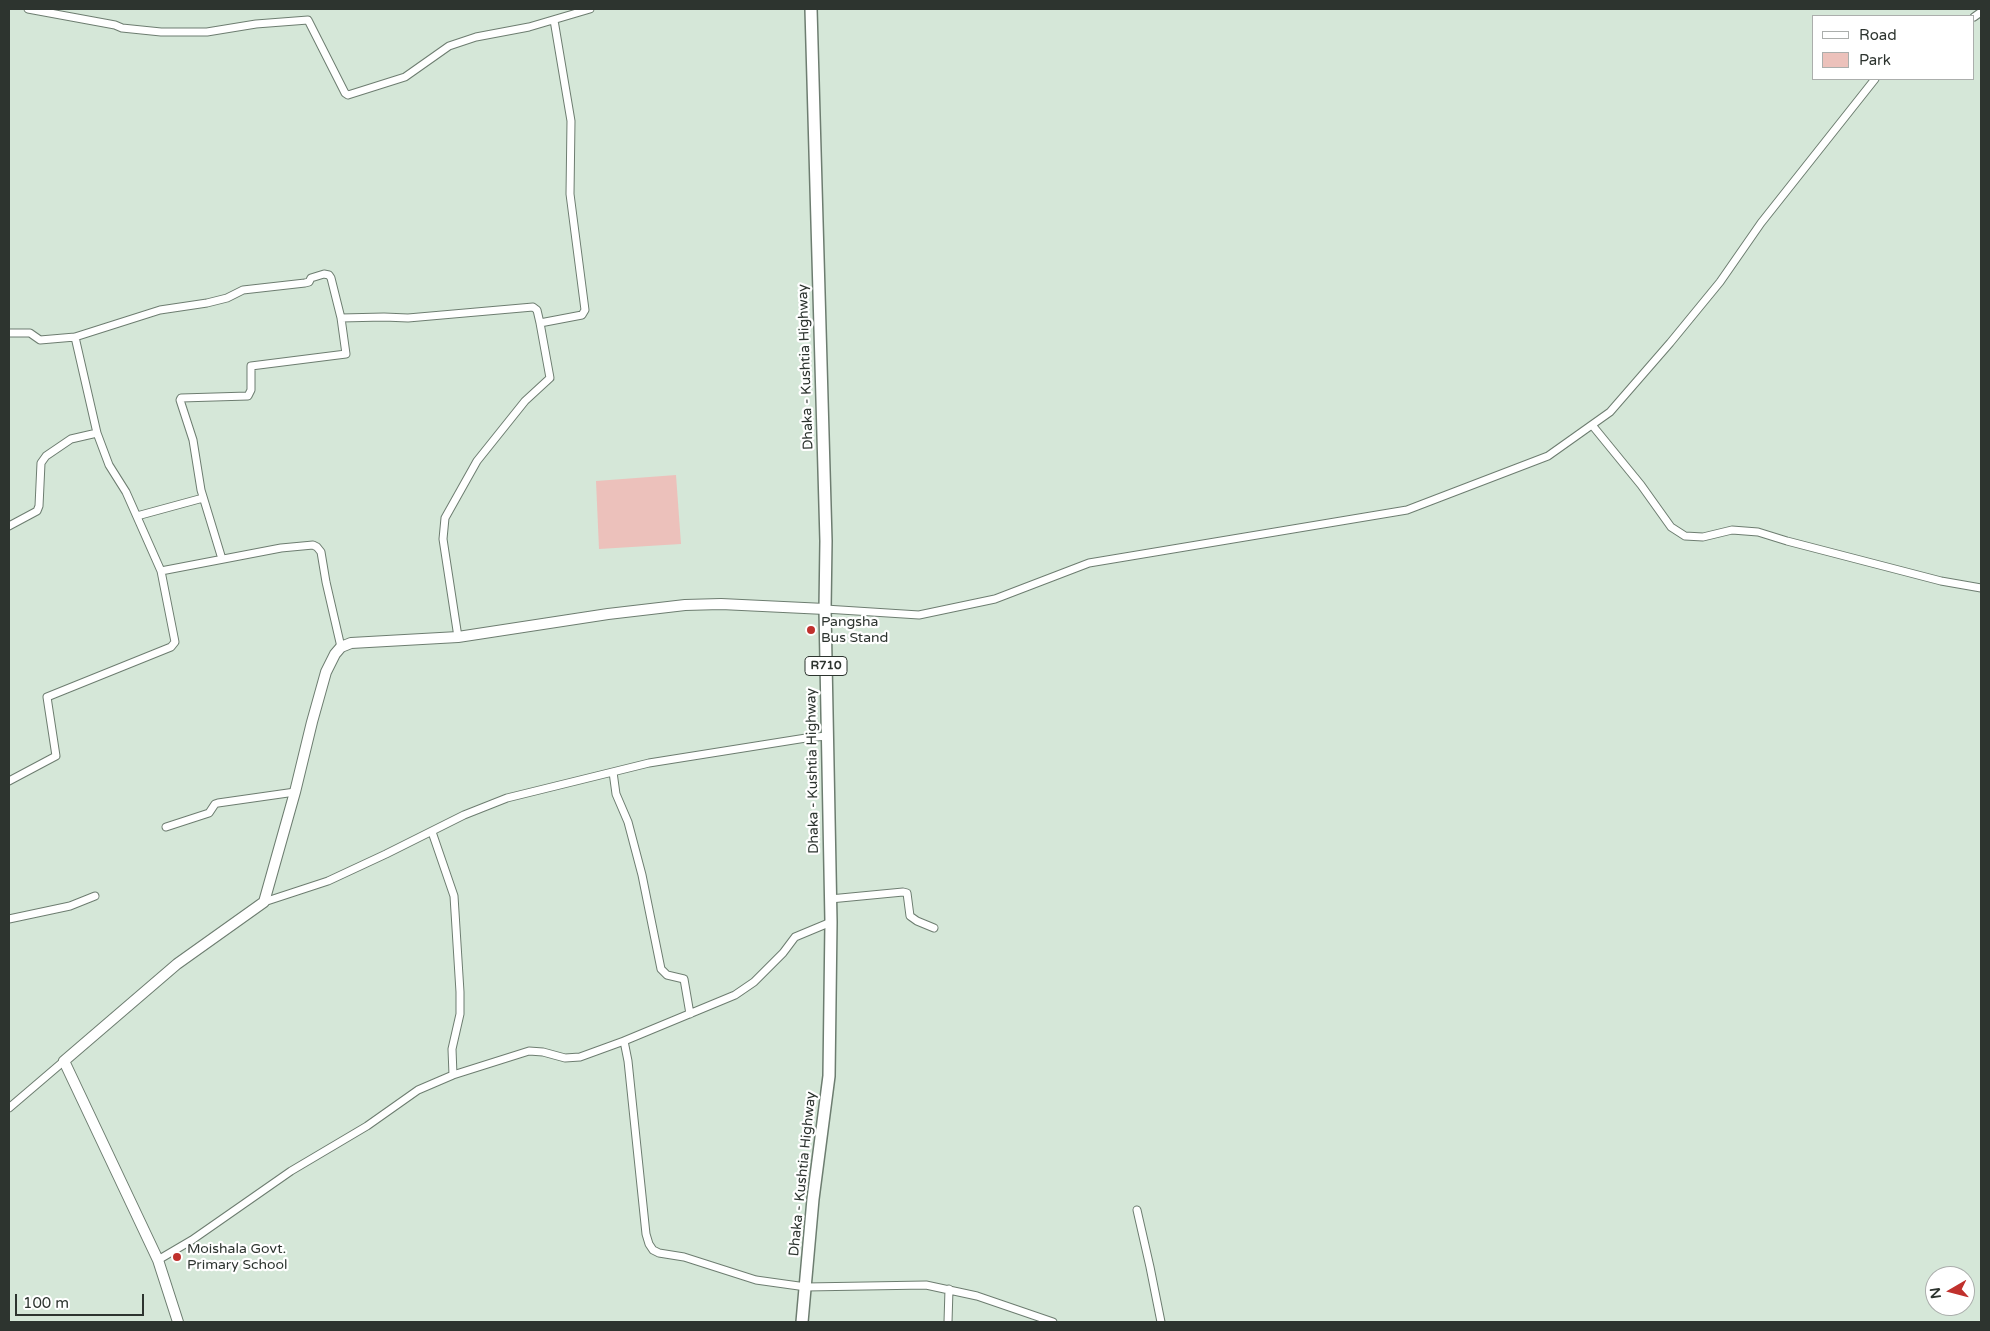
<!DOCTYPE html>
<html>
<head>
<meta charset="utf-8">
<style>
	body { margin:0 }
	#map { position:relative; width:1990px; height:1331px; overflow:hidden; background:#d5e7d8; font-family:"Varela Round",sans-serif }
	canvas { display:block }
	.frame { position:absolute; inset:0; border:10px solid #2d342f; pointer-events:none }
	.legend { position:absolute; left:1812px; top:15px; width:162px; height:65px; box-sizing:border-box; background:#fff; border:1px solid #abaeac; margin:0; padding:6px 9px; list-style:none; font-size:15px; color:#2d342f }
	.legend li { display:flex; align-items:center; gap:10px; height:25px }
	.legend b { width:25px; border:1px solid #abaeac }
	.north { position:absolute; left:1925px; top:1266px; width:50px; height:50px; box-sizing:border-box; background:#fff; border:1px solid #abaeac; border-radius:50%; rotate:262deg; font-size:14px; font-weight:700; line-height:20px; text-align:center; color:#2d342f }
	.north::after { content:''; display:block; margin:auto; width:18px; height:22px; background:#c0312d; clip-path:polygon(50% 0,100% 100%,50% 72%,0 100%) }
	.scale { position:absolute; left:15px; top:1294px; width:129px; height:22px; box-sizing:border-box; border:2px solid #2d342f; border-top:0; padding-left:6px; font-size:15px; line-height:18px; white-space:nowrap; color:#2d342f; -webkit-text-stroke:4px #fff; paint-order:stroke }
</style>
</head>
<body>
<div id="map">
<canvas width="1990" height="1331"></canvas>
<div class="frame"></div>
<ul class="legend">
<li><b style="height:6px;background:#fff"></b>Road</li>
<li><b style="height:14px;background:#ecc1bb"></b>Park</li>
</ul>
<div class="north">N</div>
<div class="scale">100 m</div>
</div>
<script>
const g = document.querySelector('canvas').getContext('2d');
g.lineJoin = 'round';
function paint(path, color) { g.fillStyle = color; g.fill(path, 'evenodd'); }
const toPath = rows => new Path2D(rows.map(r => 'M' + r).join(''));
function trace(path, color, width, dash) { g.strokeStyle = color; g.lineWidth = width; g.lineCap = dash ? 'butt' : 'round'; g.setLineDash(dash || []); g.stroke(path); }
function label(font, color, halo, rows, align = 'center') {
  g.font = font + ' "Varela Round",sans-serif'; g.lineWidth = 4.5; g.setLineDash([]); g.textBaseline = 'middle'; g.strokeStyle = halo; g.fillStyle = color; for (const [text, x, y, turn = 0] of rows) {
    g.save(); g.translate(x, y); g.rotate((+turn || 0) * Math.PI / 180); g.textAlign = isNaN(turn) ? turn : align; if (halo) g.strokeText(text, 0, 0); g.fillText(text, 0, 0); g.restore();
  }
}
paint(toPath([
	[676,475,681,544,599,549,596,481]
]), '#ecc1bb');
const street = toPath([
	[28,9,115,25,122,28,161,32,207,32,256,24,308,20,345,93,348,95,405,77,449,46,476,37,529,27,590,9],
	[1974,17,1981,12],
	[9,333,30,333,40,340,75,337,160,310,207,303,227,298,243,290,305,283,309,282,311,278,324,274,329,275,331,278,341,318,384,317,408,318,533,307,537,310,540,323],
	[1592,425,1641,485,1671,527,1685,536,1703,537,1732,530,1758,532,1787,541,1941,581,1981,588],
	[137,516,203,498],
	[9,526,37,511,39,506,41,463,46,456,71,439,97,433],
	[222,559,201,490,193,440,180,400,181,398,248,396,251,390,251,366,346,354,341,318],
	[161,571,281,548,313,545,317,547,321,552,326,582,341,647],
	[825,609,919,615,995,599,1089,563,1407,510,1548,456,1610,412,1670,343,1720,282,1761,223,1875,79],
	[458,637,443,539,445,518,477,461,525,401,550,378,540,323,582,315,585,310,570,194,571,121,554,20],
	[613,772,616,794,628,822,642,875,661,969,667,975,684,979,690,1014],
	[9,781,56,756,47,697,171,647,175,642,161,571,126,492,109,465,97,433,75,337],
	[166,827,209,813,215,804,218,803,295,792],
	[432,832,454,896,460,992,460,1014,452,1049,453,1075],
	[830,899,903,892,907,893,910,916,917,921,934,928],
	[264,902,328,881,386,854,464,815,507,798,649,763,806,738,827,736],
	[9,919,70,906,95,896],
	[831,922,795,937,783,953,754,982,735,995,624,1041,628,1061,646,1234,649,1244,653,1250,659,1253,684,1257,756,1280,806,1287,926,1285,977,1296,1053,1322],
	[9,1108,64,1061],
	[1137,1210,1150,1267,1161,1322],
	[158,1260,192,1240,291,1171,367,1126,418,1090,453,1075,529,1051,543,1052,565,1058,580,1057,624,1041],
	[948,1322,949,1289]
]);
const secondary = toPath([
	[178,1322,158,1260,64,1061,177,964,264,902,295,792,312,722,326,672,335,654,341,647,351,643,458,637,608,614,685,605,721,604,825,609]
]);
const primary = toPath([
	[802,1322,813,1199,829,1076,831,922,825,609,826,541,811,9]
]);
trace(street, '#6d7d70', 9);
trace(secondary, '#6d7d70', 12);
trace(primary, '#6d7d70', 14);
trace(street, '#fff', 7);
trace(secondary, '#fff', 10);
trace(primary, '#fff', 11);
for (const [x, y, r, color] of [
	[811,630,5,"#c0312d"],
	[177,1257,5,"#c0312d"]
]) { const dot = new Path2D(); dot.arc(x, y, r, 0, 2 * Math.PI); g.fillStyle = color; g.fill(dot); trace(dot, '#fff', 2); }
for (const [x, y, w] of [
	[826,666,42]
]) { const box = new Path2D(); box.roundRect(x - w / 2, y - 9.5, w, 19, 4); g.fillStyle = '#fff'; g.fill(box); trace(box, '#2d342f', 1); }
label('bold 12px', '#2d342f', null, [
	["R710",826,666]
]);
label('14px', '#2d342f', '#fff', [
	["Dhaka - Kushtia Highway",806,367,-92],
	["Dhaka - Kushtia Highway",813,771,-91],
	["Dhaka - Kushtia Highway",803,1174,-84]
]);
label('14px', '#2d342f', '#fff', [
	["Pangsha",821,622],
	["Bus Stand",821,638],
	["Moishala Govt.",187,1249],
	["Primary School",187,1265]
], 'left');
</script>
</body>
</html>
